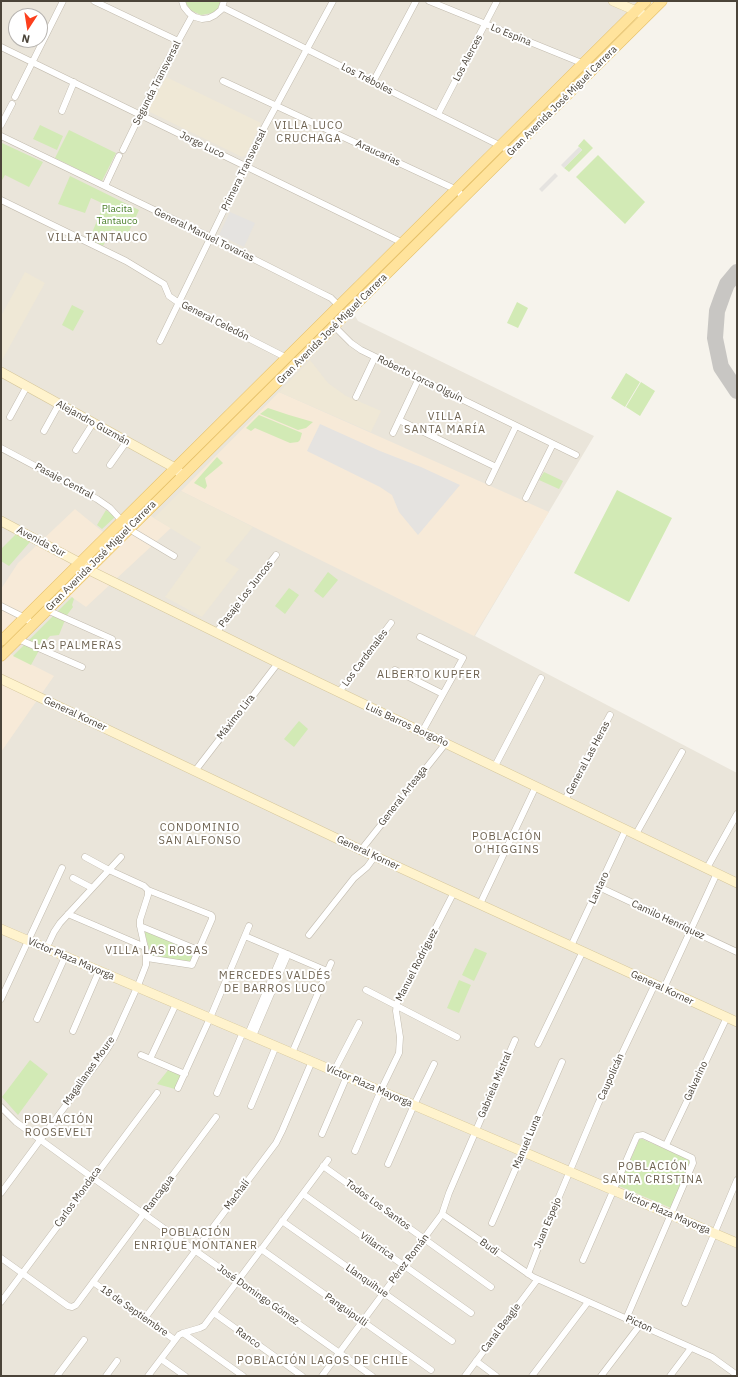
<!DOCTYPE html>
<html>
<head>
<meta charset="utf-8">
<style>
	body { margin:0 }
	#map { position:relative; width:738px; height:1377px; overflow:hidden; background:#f6f3ec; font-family:"IBM Plex Sans",sans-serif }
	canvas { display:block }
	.frame { position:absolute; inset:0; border:2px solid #4b4439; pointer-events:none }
	.north { position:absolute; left:8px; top:8px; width:40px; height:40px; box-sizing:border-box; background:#fff; border:1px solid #b7b4b0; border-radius:50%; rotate:192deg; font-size:11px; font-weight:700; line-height:16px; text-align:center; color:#4b4439 }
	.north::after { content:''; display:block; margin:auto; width:14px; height:18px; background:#fc3f1d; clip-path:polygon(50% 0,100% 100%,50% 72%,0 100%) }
</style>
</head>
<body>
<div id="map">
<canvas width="738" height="1377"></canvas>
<div class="frame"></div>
<div class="north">N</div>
</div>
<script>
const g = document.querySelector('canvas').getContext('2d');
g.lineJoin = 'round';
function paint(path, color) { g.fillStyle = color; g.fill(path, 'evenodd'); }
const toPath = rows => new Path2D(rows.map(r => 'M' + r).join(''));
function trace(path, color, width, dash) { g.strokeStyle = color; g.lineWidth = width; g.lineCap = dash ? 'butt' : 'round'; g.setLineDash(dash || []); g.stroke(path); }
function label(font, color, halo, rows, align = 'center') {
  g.font = font + ' "IBM Plex Sans",sans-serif'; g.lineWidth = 4; g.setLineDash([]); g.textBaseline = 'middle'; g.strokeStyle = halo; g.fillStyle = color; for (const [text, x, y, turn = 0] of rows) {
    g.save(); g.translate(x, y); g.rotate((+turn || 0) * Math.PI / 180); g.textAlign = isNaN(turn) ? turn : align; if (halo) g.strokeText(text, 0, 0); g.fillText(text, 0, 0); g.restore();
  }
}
paint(toPath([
	[1,1,639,1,504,134,343,295,358,321,594,436,475,636,737,773,737,1376,1,1376],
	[16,16,40,16,40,40,16,40]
]), '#eae5da');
paint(toPath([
	[279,392,549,512,474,636,181,491],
	[75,509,119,545,149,515,171,528,86,607,53,584,1,635,1,589,18,563],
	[1,649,54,676,1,752]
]), '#f7ead8');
paint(toPath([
	[166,77,261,123,246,155,242,157,150,112,149,108],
	[25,272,45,283,1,362,1,316],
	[310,360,328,383,346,396,381,411,371,432,279,392],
	[181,491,253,527,225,561,239,569,202,617,165,597,201,547,154,518]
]), '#efe8d6');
paint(toPath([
	[185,1,221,1,217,10,212,13,201,15,190,10],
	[40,125,63,136,57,150,33,139],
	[69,130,116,153,102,181,55,158],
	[584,139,593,148,569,172,564,168,582,150,578,146],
	[2,143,43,162,29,187,5,175,1,182],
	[598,155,645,202,625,224,576,177],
	[70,176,139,210,127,236,112,229,103,246,89,240,104,204,91,198,85,213,58,204],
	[517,302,528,308,518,328,507,323],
	[72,305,84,311,73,331,62,325],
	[626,373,640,382,625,407,611,398],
	[641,382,655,391,640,416,626,407],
	[268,408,289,415,313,422,306,428,298,430,260,414],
	[259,415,302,433,300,440,298,442,290,443,255,428,251,431,246,428],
	[217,457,223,463,205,478,207,486,205,489,194,483],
	[544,472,563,481,559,489,539,480],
	[617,490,672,518,629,602,574,573],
	[106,510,115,517,102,529,97,525],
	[16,534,30,542,9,566,1,561,1,549],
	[328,572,338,580,323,598,314,591],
	[289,588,299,595,285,614,275,606],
	[72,597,74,599,72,605,73,607,67,615,59,635,50,636,42,645,31,665,13,656],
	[299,721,308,729,294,747,284,739],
	[144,930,194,951,190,963,151,956],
	[475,948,487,953,474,981,462,975],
	[459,980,471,985,459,1013,447,1008],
	[30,1060,48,1074,18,1115,2,1097],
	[169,1069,181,1074,175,1089,157,1084],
	[640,1138,692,1161,671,1208,619,1186]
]), '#d2eab5');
paint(toPath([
	[579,147,582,150,564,168,561,165],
	[555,173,558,176,542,192,539,189],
	[230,212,255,223,244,247,219,235],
	[320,424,380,451,421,467,460,485,418,535,399,512,392,495,380,487,307,451]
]), '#e5e3e0');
trace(toPath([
	[737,272,727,284,722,297,717,311,715,338,721,367,737,391]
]), '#c8c6c3', 16);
const street = toPath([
	[94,1,178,41],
	[182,1,184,7,189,13,195,17,202,19,209,18,215,15,221,10,224,1],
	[429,1,594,68],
	[222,7,511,151],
	[1,47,403,243],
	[223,81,457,190,464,198],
	[373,82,416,1],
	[15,97,63,1],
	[62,111,74,82],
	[438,114,497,1],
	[1,125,12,104],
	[1,136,206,235,317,291,331,298,339,306],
	[123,150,159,76,192,16],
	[105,186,119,156],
	[1,200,126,261,164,284,169,296,179,303,287,358],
	[334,326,351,343,361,350,576,455],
	[160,341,263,130,333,1],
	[356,397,375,357],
	[10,417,27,386],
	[399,420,496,467],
	[44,431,59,404],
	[393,433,419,378],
	[1,448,97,499,110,508,122,521],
	[76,450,93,423],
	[110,465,127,441],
	[489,482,516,426],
	[526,498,553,444],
	[129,529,174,556],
	[1,606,25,618,33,624],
	[47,610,112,639],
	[216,633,276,555],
	[420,637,463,658,422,732],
	[18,639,82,667],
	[395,670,443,694],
	[339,692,391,623],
	[495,766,541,678],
	[195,771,278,663],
	[565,800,610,715],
	[636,834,682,752],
	[361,850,446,743],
	[85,857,109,870,144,886,148,890,211,915,212,916,212,919,192,965,147,958],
	[707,868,737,814],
	[73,878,92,888],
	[599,887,737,952],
	[480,904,536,786],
	[68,914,145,947],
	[140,926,198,950],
	[309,935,354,878,367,867,375,856],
	[245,936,327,971],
	[571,946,626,829],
	[46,949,54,932,60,923,121,857],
	[664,988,717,873],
	[366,990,457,1037],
	[1,999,62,868],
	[37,1019,65,957],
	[73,1031,99,971],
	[248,1034,283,952],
	[253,1036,288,954],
	[538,1044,583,951],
	[292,1053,331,963],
	[141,1055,185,1074],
	[150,1059,176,1004],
	[334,1071,359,1023],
	[178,1088,210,1018,249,926],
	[217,1093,243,1032],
	[251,1106,276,1046],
	[1,1107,16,1122,93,1178,372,1376],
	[322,1134,347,1076],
	[666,1145,727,1017],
	[355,1151,381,1090,399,1053,400,1037,396,1011,397,1003,454,892],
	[388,1164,414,1105,434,1064],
	[323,1166,491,1287],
	[1,1193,106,1051,114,1038,139,983,146,965,146,953,140,926,140,920,148,895,148,890],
	[303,1194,471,1313],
	[442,1214,533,1277,712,1357,737,1375],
	[282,1221,452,1341],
	[492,1223,562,1062],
	[261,1249,431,1370],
	[1,1258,68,1306,72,1307,76,1305,216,1117],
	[583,1260,637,1136,643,1135,692,1158,693,1163,626,1319],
	[528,1274,545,1230,598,1104,655,984],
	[93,1282,175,1340],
	[1,1302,157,1093],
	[685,1303,737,1180],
	[214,1313,302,1376],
	[145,1318,276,1143,282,1131,312,1061],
	[183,1333,243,1376],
	[161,1359,185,1376],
	[476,1361,496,1376],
	[57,1376,84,1340],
	[106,1376,117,1361],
	[148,1376,179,1335,183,1333,200,1328,204,1326,328,1160],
	[322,1376,442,1214,449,1193,515,1040],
	[465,1376,537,1280],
	[532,1376,588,1302],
	[601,1376,640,1325],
	[670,1376,691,1348]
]);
const secondary = toPath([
	[613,1,641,13],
	[1,372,175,468,183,476],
	[1,521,80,563,87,569,278,663,737,883],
	[1,679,361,850,737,1022],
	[1,929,737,1243]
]);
const primary = toPath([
	[1,641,646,1],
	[1,656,662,1]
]);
trace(street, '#c2bbae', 7);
trace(secondary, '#d6c79b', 10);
trace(primary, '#e6c16a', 11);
trace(street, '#fff', 6);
trace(secondary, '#fff3cd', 9);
trace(primary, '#ffe39c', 10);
label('10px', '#4b4439', '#fff', [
	["Lo Espina",511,35,22],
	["Los Alerces",468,58,-62],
	["Los Tréboles",367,79,27],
	["Segunda Transversal",157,83,-63],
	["Gran Avenida José Miguel Carrera",562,101,-45],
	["Jorge Luco",202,145,26],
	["Araucarias",378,153,25],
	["Primera Transversal",244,170,-64],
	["General Manuel Tovarias",204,235,26],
	["General Celedón",215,321,27],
	["Gran Avenida José Miguel Carrera",332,329,-45],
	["Roberto Lorca Olguín",420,379,26],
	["Alejandro Guzmán",93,423,29],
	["Pasaje Central",64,481,28],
	["Avenida Sur",41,542,28],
	["Gran Avenida José Miguel Carrera",101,556,-45],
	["Pasaje Los Juncos",246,594,-52],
	["Los Cardenales",365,658,-53],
	["General Korner",75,714,25],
	["Máximo Lira",236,717,-52],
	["Luis Barros Borgoño",407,725,25],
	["General Las Heras",588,758,-62],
	["General Arteaga",403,796,-52],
	["General Korner",368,853,25],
	["Lautaro",599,888,-65],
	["Camilo Henríquez",668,920,25],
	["Víctor Plaza Mayorga",71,959,23],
	["Manuel Rodríguez",417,965,-63],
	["General Korner",662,988,25],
	["Magallanes Moure",89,1071,-55],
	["Caupolicán",611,1077,-66],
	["Galvarino",696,1081,-65],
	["Gabriela Mistral",495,1085,-67],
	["Víctor Plaza Mayorga",369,1086,23],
	["Manuel Luna",527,1142,-67],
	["Rancagua",159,1194,-53],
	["Machalí",237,1195,-53],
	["Carlos Mondaca",78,1197,-54],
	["Todos Los Santos",378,1205,36],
	["Víctor Plaza Mayorga",667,1213,23],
	["Juan Espejo",548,1223,-67],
	["Villarrica",377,1246,35],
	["Budi",489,1247,36],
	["Pérez Román",409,1259,-53],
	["Llanquihue",367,1281,35],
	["José Domingo Gómez",258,1295,35],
	["Panguipulli",346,1310,35],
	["18 de Septiembre",134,1311,35],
	["Picton",639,1324,24],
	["Canal Beagle",501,1328,-53],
	["Ranco",248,1338,35]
]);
label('10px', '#4a7f2a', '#fff', [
	["Placita",117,209],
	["Tantauco",117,221]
]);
g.letterSpacing = '1px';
label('11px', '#6e6250', '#fff', [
	["VILLA LUCO",309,126],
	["CRUCHAGA",309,139],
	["VILLA TANTAUCO",98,238],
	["VILLA",445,417],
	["SANTA MARÍA",445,430],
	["LAS PALMERAS",78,646],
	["ALBERTO KUPFER",429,675],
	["CONDOMINIO",200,828],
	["SAN ALFONSO",200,841],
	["POBLACIÓN",507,837],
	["O'HIGGINS",507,850],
	["VILLA LAS ROSAS",157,951],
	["MERCEDES VALDÉS",275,976],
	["DE BARROS LUCO",275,989],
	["POBLACIÓN",59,1120],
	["ROOSEVELT",59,1133],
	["POBLACIÓN",653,1167],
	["SANTA CRISTINA",653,1180],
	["POBLACIÓN",196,1233],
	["ENRIQUE MONTANER",196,1246],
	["POBLACIÓN LAGOS DE CHILE",323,1361]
]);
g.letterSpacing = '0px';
</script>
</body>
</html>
